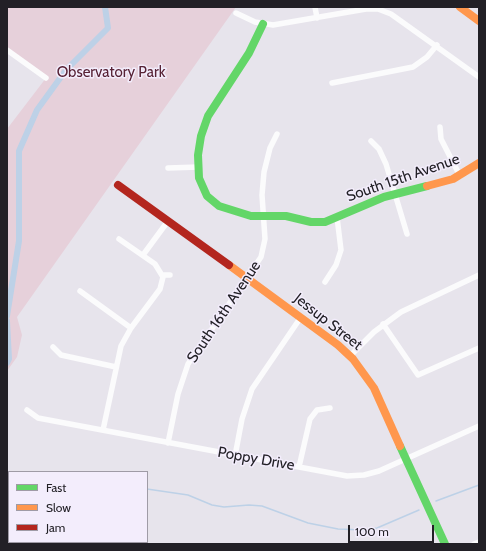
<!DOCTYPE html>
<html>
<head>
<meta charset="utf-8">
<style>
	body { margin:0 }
	#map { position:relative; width:486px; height:551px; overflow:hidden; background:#e7e4ec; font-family:Cabin,sans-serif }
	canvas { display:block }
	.frame { position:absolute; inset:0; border:8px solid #222026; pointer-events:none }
	.legend { position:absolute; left:8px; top:471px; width:140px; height:72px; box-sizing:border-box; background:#f3edfc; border:1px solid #9f9ba6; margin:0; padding:5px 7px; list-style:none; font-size:12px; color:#222026 }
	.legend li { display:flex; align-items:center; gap:8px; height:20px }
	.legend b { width:20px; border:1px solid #9f9ba6 }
	.scale { position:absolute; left:348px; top:525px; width:86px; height:18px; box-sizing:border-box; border:2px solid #222026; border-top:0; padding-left:5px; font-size:12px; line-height:14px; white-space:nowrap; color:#222026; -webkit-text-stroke:3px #f3edfc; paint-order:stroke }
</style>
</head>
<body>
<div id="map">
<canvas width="486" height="551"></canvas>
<div class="frame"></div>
<ul class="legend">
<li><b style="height:5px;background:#63d668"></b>Fast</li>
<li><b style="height:5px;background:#ff974d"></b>Slow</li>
<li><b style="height:5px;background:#b3261e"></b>Jam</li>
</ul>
<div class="scale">100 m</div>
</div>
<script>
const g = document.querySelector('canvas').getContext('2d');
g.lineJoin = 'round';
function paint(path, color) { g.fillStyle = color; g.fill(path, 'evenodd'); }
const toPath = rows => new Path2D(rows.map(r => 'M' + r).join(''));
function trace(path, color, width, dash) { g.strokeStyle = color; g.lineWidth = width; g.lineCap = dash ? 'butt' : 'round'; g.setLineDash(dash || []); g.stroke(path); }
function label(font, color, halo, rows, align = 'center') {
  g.font = font + ' Cabin,sans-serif'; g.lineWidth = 3; g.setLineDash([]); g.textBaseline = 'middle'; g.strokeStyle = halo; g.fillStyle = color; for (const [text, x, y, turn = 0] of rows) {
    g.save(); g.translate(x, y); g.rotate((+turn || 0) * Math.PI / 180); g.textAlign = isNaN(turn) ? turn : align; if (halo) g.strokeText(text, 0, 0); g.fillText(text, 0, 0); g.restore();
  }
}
paint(toPath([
	[7,7,236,7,17,317,22,335,17,357,7,371,7,129,46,78,7,50]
]), '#e6d0da');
trace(toPath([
	[147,489,188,495,212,505,224,507,249,505,262,506,308,523,338,529,364,530,377,528,419,510],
	[436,501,479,485]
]), '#bdd1e7', 1.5);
trace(toPath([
	[7,316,19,241,19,151,37,110,66,70,108,28,105,7],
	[7,321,9,359,7,363]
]), '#bdd1e7', 6);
trace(toPath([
	[315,7,317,18],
	[236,13,255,22,273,25,366,9,378,9,391,14,479,77],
	[7,50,46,78],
	[332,83,413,67,427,57,437,45],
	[440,127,441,139,460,176],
	[371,141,379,149,386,164,407,234],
	[168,168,199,167],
	[143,255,168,221],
	[163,275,170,275],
	[325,282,336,265,341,250,337,217],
	[80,291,131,328],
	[383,324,418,375,479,348],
	[53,347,61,355,116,367],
	[350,356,374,332,401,312,479,275],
	[27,410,38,418,347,476,364,475,379,471,479,426],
	[103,430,121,346,131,328,160,289,163,277,155,264,119,239],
	[168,443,178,394,188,364,261,257,265,239,262,195,264,172,270,148,277,134],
	[235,456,242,419,252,389,301,317],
	[299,467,310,419,317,410,330,408],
	[106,544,108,542],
	[474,544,479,542]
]), '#fbfbfc', 5.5);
trace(toPath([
	[263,24,249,53,208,116,201,136,198,155,199,178,207,196,219,206,251,216,286,216,311,222,325,222,384,197,427,186],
	[400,446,445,544],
	[7,533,9,535],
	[19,542,22,544]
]), '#63d668', 8);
trace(toPath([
	[460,7,479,21],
	[427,186,453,179,479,163],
	[229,265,338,345,353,359,374,388,400,446]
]), '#ff974d', 8);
trace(toPath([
	[118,185,229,265]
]), '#b3261e', 8);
label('15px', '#572235', '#f3edfc', [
	["Observatory Park",111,73]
]);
label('15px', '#222026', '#f3edfc', [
	["South 15th Avenue",403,178,-19],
	["South 16th Avenue",224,312,-56],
	["Jessup Street",328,322,38],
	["Poppy Drive",256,459,10]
]);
</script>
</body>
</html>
